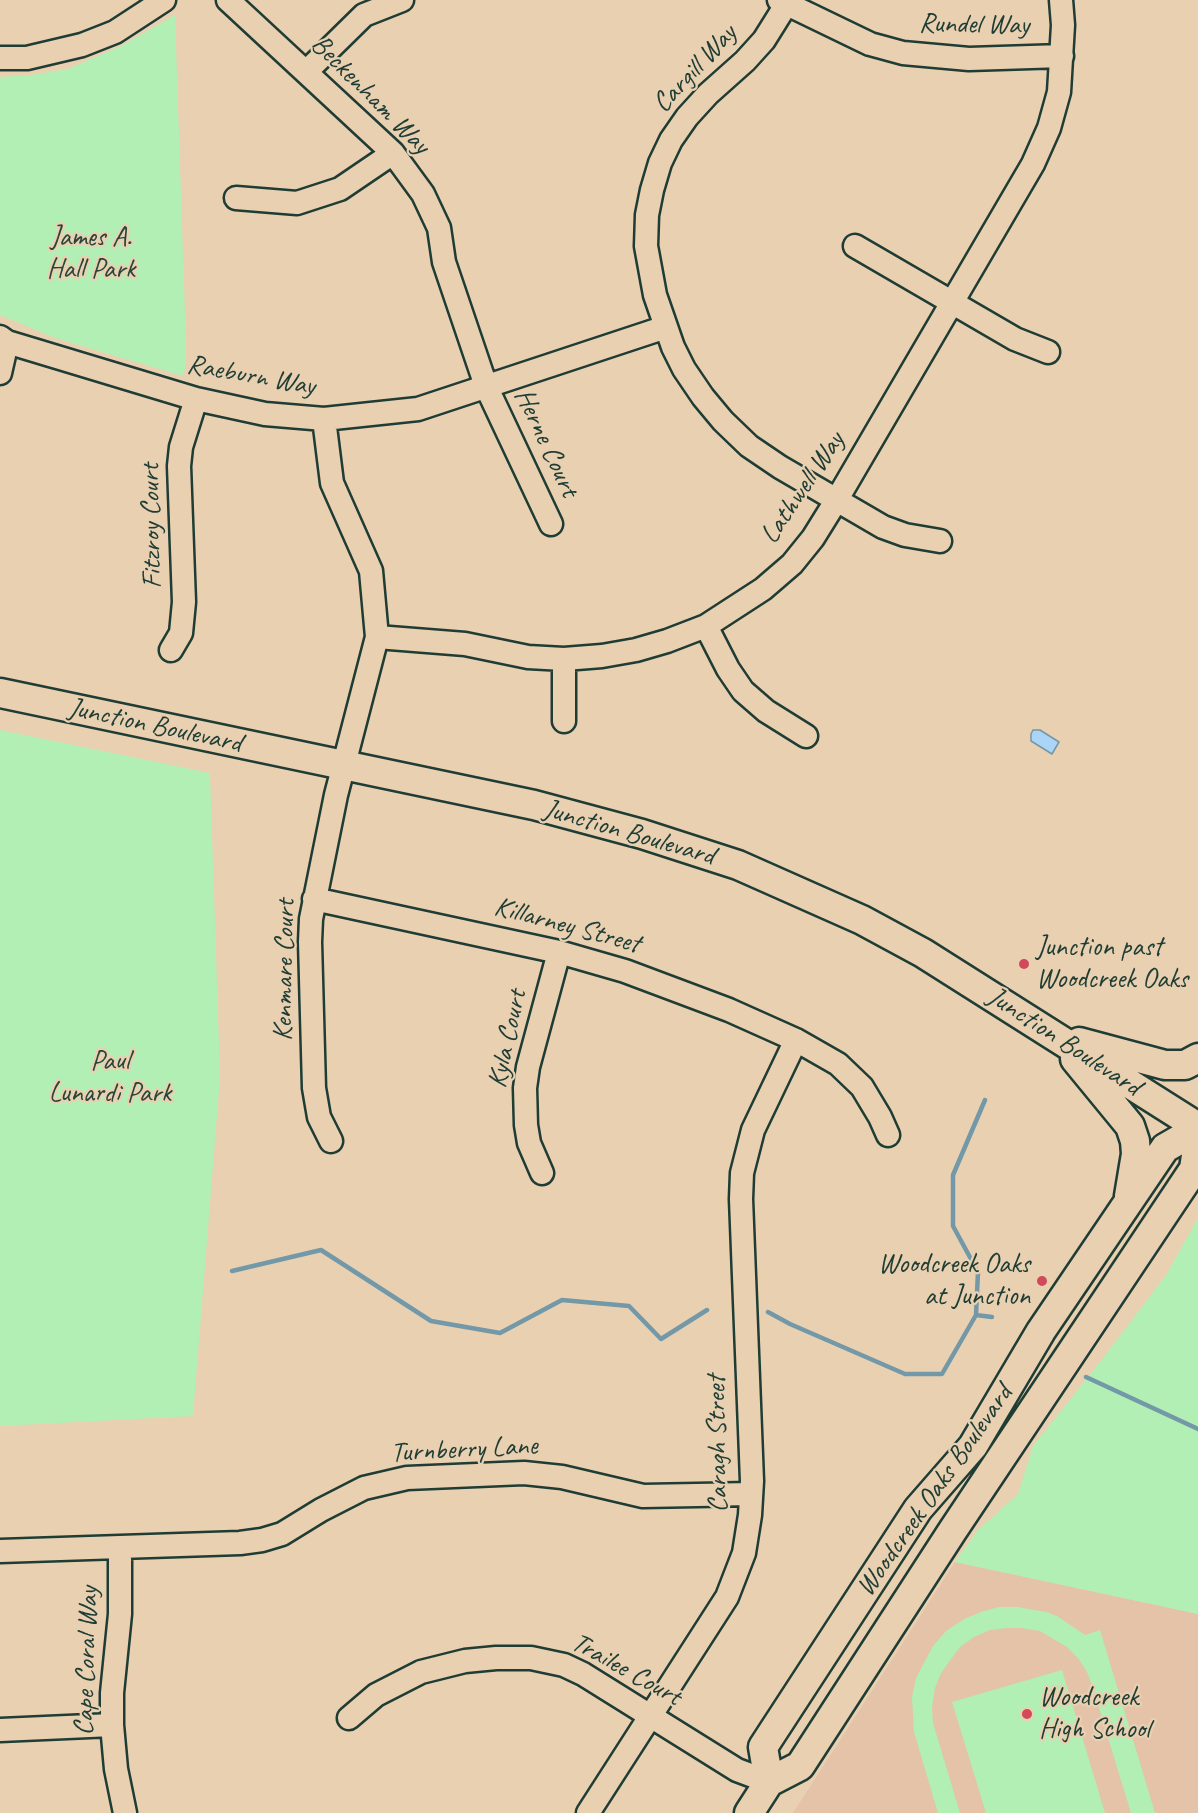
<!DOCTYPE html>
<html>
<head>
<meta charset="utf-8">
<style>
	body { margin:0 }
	canvas { display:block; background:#e9d0b1 }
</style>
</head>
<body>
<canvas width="1198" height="1813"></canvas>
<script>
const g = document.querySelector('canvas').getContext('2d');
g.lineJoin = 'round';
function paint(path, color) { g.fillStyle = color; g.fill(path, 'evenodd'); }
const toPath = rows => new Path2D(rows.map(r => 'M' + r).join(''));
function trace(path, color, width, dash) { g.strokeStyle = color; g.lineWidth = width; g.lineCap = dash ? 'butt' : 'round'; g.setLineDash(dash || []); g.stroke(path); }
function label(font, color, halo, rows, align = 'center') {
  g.font = font + ' Caveat,sans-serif'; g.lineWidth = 4.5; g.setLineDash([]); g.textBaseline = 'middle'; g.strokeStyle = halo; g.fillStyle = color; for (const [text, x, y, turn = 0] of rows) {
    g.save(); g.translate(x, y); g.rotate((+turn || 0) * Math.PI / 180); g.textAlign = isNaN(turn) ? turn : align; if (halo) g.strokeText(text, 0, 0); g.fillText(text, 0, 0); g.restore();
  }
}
paint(toPath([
	[955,1562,1198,1614,1198,1813,793,1813]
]), '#e4c3a8');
paint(toPath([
	[175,15,186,346,186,364,183,376,55,338,0,315,0,77,31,75,68,69,121,46],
	[0,730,210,773,220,1077,193,1416,0,1426],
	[1198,1218,1198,1614,955,1562,978,1530,1018,1494,1033,1446,1100,1362,1166,1275],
	[999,1607,1017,1607,1046,1612,1057,1616,1085,1635,1100,1630,1155,1813,1131,1813,1092,1685,1087,1672,1078,1658,1067,1647,1040,1631,1021,1628,1007,1628,990,1630,974,1637,960,1647,941,1673,935,1688,932,1707,933,1723,960,1813,938,1813,914,1732,912,1697,916,1678,933,1646,946,1631,964,1619,981,1612],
	[1062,1670,1105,1813,986,1813,952,1702]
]), '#b1efb5');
const water = toPath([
	[1033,730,1040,730,1059,742,1052,754,1031,741,1031,734,1033,730]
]);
paint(water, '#abd4f6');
trace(water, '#7398a8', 1.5);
trace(toPath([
	[232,1271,321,1250,431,1321,500,1333,562,1300,629,1306,661,1339,707,1310],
	[768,1312,790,1324,905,1374,942,1374,976,1315,992,1317],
	[976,1315,978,1272,953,1226,953,1175,985,1100],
	[1086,1377,1198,1429]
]), '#7398a8', 4.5);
const minor = toPath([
	[228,0,393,153,423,194,439,228,444,262,486,386,551,524],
	[779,0,870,44,903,53,969,59,1062,56],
	[789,0,764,40,745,61,708,94,687,117,671,140,660,163,652,190,647,215,646,246,655,295,673,347,684,369,703,397,723,421,749,446,780,467,883,527,905,535,940,541],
	[0,58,27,58,82,45,115,32,164,0],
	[307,71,364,15,402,0],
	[236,198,297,203,340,189,393,153],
	[855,246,1015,339,1048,352],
	[0,337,7,342,196,399,265,414,324,419,418,409,666,327],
	[0,373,7,342],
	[324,419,332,483,371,571,377,637,336,795,311,919,310,942,314,1088,319,1117,331,1141],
	[706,626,728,669,743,691,766,711,806,736],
	[377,637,465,644,528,657,564,659,602,656,636,650,667,641,706,626,763,589,792,564,813,538,836,501,1033,164,1049,128,1059,92,1063,25,1061,0],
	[171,650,181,633,184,602,179,466,181,447,196,399],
	[564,721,564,659],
	[314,899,559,952,625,971,729,1010,796,1040,838,1064,862,1087,880,1117,888,1135],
	[542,1173,529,1143,526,1125,525,1088,528,1067,559,952],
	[120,1547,120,1614,112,1693,112,1725,116,1769,125,1813],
	[0,1551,240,1543,262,1540,282,1534,321,1510,364,1488,407,1478,524,1473,562,1477,643,1496,751,1494],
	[349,1718,376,1695,421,1672,465,1661,496,1658,531,1658,564,1665,583,1674,737,1770,769,1782],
	[0,1730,112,1725],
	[588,1813,727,1597,744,1553,750,1515,752,1481,741,1199,742,1173,753,1130,796,1040]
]);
const major = toPath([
	[0,693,534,805,642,834,738,865,862,920,923,953,1198,1127],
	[1079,1042,1165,1065,1185,1065,1198,1058],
	[1075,1059,1130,1126,1135,1141,1136,1154,1129,1196],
	[769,1782,763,1747,918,1509,973,1446,1041,1331,1165,1148,1198,1129],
	[749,1813,769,1782,800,1766,953,1530,1194,1169,1198,1142]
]);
trace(minor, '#1f3d34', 27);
trace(major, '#1f3d34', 33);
trace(minor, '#e9d0b1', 22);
trace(major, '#e9d0b1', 28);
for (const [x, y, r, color] of [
	[1024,964,6,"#d1495b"],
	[1042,1281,6,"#d1495b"],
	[1027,1714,6,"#d1495b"]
]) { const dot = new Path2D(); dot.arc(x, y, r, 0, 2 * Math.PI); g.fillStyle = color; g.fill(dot); trace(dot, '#e9d0b1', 2); }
label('28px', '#1f3d34', '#e9d0b1', [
	["Rundel Way",974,25,1],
	["Cargill Way",695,69,-47],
	["Beckenham Way",370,95,45],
	["Raeburn Way",251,376,10],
	["Herne Court",546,443,65],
	["Lathwell Way",803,488,-56],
	["Fitzroy Court",152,526,-91],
	["Junction Boulevard",155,726,12],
	["Junction Boulevard",629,833,16],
	["Killarney Street",567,926,15],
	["Kenmare Court",285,970,-89],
	["Kyla Court",508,1039,-78],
	["Junction Boulevard",1064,1042,33],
	["Caragh Street",718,1444,-91],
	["Turnberry Lane",464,1450,-3],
	["Woodcreek Oaks Boulevard",935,1491,-55],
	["Cape Coral Way",87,1661,-88],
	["Trailee Court",626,1670,29]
]);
label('28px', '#26463a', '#e9d0b1', [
	["James A.",91,238],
	["Hall Park",91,270],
	["Paul",110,1062],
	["Lunardi Park",110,1094]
]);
label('28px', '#1f3d34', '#e9d0b1', [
	["Junction past",1036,948],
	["Woodcreek Oaks",1036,980],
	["Woodcreek Oaks",1030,1265,"right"],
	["at Junction",1030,1297,"right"],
	["Woodcreek",1039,1698],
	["High School",1039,1730]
], 'left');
</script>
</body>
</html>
